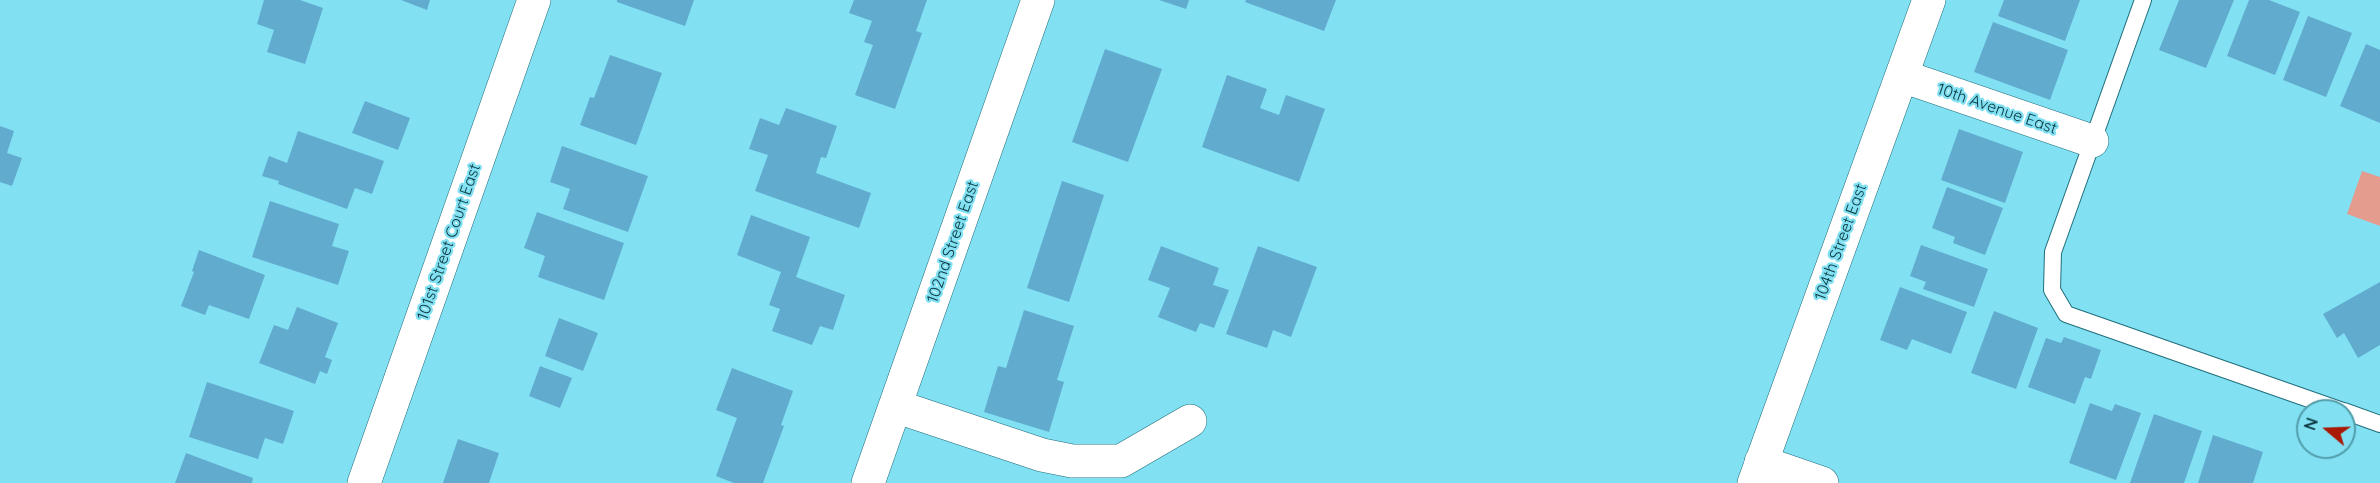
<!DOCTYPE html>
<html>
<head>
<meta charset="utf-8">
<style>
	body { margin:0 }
	#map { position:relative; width:2380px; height:483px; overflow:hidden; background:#81e1f3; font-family:Quicksand,sans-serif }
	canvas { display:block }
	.north { position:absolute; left:2296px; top:399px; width:60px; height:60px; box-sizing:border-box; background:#81e1f3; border:2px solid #529daa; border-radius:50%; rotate:289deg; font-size:16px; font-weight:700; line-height:24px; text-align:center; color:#0b363d }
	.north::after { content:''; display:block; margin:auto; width:21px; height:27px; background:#a91905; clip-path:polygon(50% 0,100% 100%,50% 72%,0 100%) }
</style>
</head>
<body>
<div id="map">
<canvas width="2380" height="483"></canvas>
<div class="north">N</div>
</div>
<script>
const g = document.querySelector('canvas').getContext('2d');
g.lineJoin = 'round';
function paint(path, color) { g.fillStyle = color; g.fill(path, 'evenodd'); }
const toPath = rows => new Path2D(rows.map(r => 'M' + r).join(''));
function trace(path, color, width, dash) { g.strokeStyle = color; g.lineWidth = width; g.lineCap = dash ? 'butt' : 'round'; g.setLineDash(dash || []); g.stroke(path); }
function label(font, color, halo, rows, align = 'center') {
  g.font = font + ' Quicksand,sans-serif'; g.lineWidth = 4.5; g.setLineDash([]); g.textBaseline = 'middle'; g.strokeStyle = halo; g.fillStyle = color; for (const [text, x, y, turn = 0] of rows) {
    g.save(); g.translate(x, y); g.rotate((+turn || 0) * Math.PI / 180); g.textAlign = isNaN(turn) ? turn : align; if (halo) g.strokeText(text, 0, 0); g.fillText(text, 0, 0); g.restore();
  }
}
paint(toPath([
	[2362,171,2380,177,2380,226,2347,214]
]), '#e49c8f');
paint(toPath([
	[264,0,300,0,323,8,305,64,267,52,274,30,257,24],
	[401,0,430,0,427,10],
	[617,0,694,0,685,26,617,2],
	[854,0,927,0,916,31,922,33,895,109,855,95,873,45,864,42,872,21,849,13],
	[1159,0,1189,0,1186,9],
	[1246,0,1336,0,1324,31,1245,2],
	[2004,0,2080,0,2065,41,1998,16],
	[2179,0,2234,0,2206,68,2159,50],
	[2249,0,2269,0,2300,12,2275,75,2227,56],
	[2308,16,2352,33,2326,97,2283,80],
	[1993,22,2068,50,2050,100,1974,72],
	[2366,44,2380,50,2380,123,2340,106],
	[1105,49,1162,69,1128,162,1072,142],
	[610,55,662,73,636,145,580,125,590,97,594,98],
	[1227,75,1267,89,1260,108,1279,115,1286,95,1325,109,1299,182,1202,147],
	[365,101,410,118,398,150,352,133],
	[786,108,837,126,826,158,821,157,816,173,871,193,859,228,755,191,768,155,749,149,760,118,779,125],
	[0,126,14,131,7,153,22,158,12,186,0,182],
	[1959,129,2023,152,2005,203,1941,180],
	[298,131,384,161,372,194,355,188,347,209,278,184,279,181,262,176,269,156,287,163],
	[562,146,648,176,628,232,563,209,570,189,550,182],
	[1062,181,1104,195,1069,302,1027,288],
	[1947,187,2003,208,1985,255,1953,243,1955,237,1932,228],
	[270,201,339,224,332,246,349,251,338,285,252,257],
	[537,212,624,243,604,300,538,277,545,256,524,248],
	[751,215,810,237,796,277,845,295,833,330,820,326,812,345,772,331,780,309,769,305,781,272,737,255],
	[1921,245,1988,269,1974,307,1923,289,1926,282,1910,276],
	[1161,246,1219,268,1213,285,1229,290,1214,328,1200,323,1196,332,1158,317,1170,288,1148,280],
	[1258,246,1317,267,1291,337,1273,330,1267,348,1226,334],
	[199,250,265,275,249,319,209,305,205,315,181,306,194,272,192,271],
	[2380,282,2380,345,2358,358,2344,333,2337,338,2323,314],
	[1900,287,1967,312,1951,354,1912,339,1907,350,1880,340],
	[297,307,338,323,325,357,332,360,327,374,320,371,315,384,259,363,274,325,288,330],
	[1024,310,1074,326,1057,380,1064,382,1049,432,984,412,998,366,1006,368],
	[1994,311,2038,328,2016,389,1971,373],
	[559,318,598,333,583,371,545,356],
	[2064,337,2101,350,2091,379,2085,377,2075,404,2028,387,2046,338,2061,343],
	[540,366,572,378,560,408,529,396],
	[732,368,793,391,781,425,784,426,763,483,734,483,716,476,737,418,716,410],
	[207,382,294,411,283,444,265,438,258,459,189,437],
	[2090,403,2112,411,2115,404,2141,413,2116,480,2069,463],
	[2154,414,2202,431,2184,483,2130,483],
	[2213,435,2263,452,2253,483,2198,483],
	[458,439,499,453,489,483,443,483],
	[186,453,253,478,252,483,175,483]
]), '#61abcf');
const lane = toPath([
	[2143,0,2053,252,2052,290,2066,314,2343,411],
	[2344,411,2380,424]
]);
const street = toPath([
	[1902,76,2092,141],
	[895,406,1042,455,1072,461,1121,461,1190,421],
	[1761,462,1822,483],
	[364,483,534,0],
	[868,483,1038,0]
]);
const secondary = toPath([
	[1754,483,1929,0]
]);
trace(lane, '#206e7b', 18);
trace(street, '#206e7b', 34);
trace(secondary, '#206e7b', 34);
trace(lane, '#fff', 16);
trace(street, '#fff', 33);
trace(secondary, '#fff', 33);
label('16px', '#0b363d', '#81e1f3', [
	["10th Avenue East",1997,109,19],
	["101st Street Court East",449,242,-71],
	["102nd Street East",953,242,-71],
	["104th Street East",1841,242,-70]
]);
</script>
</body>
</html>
